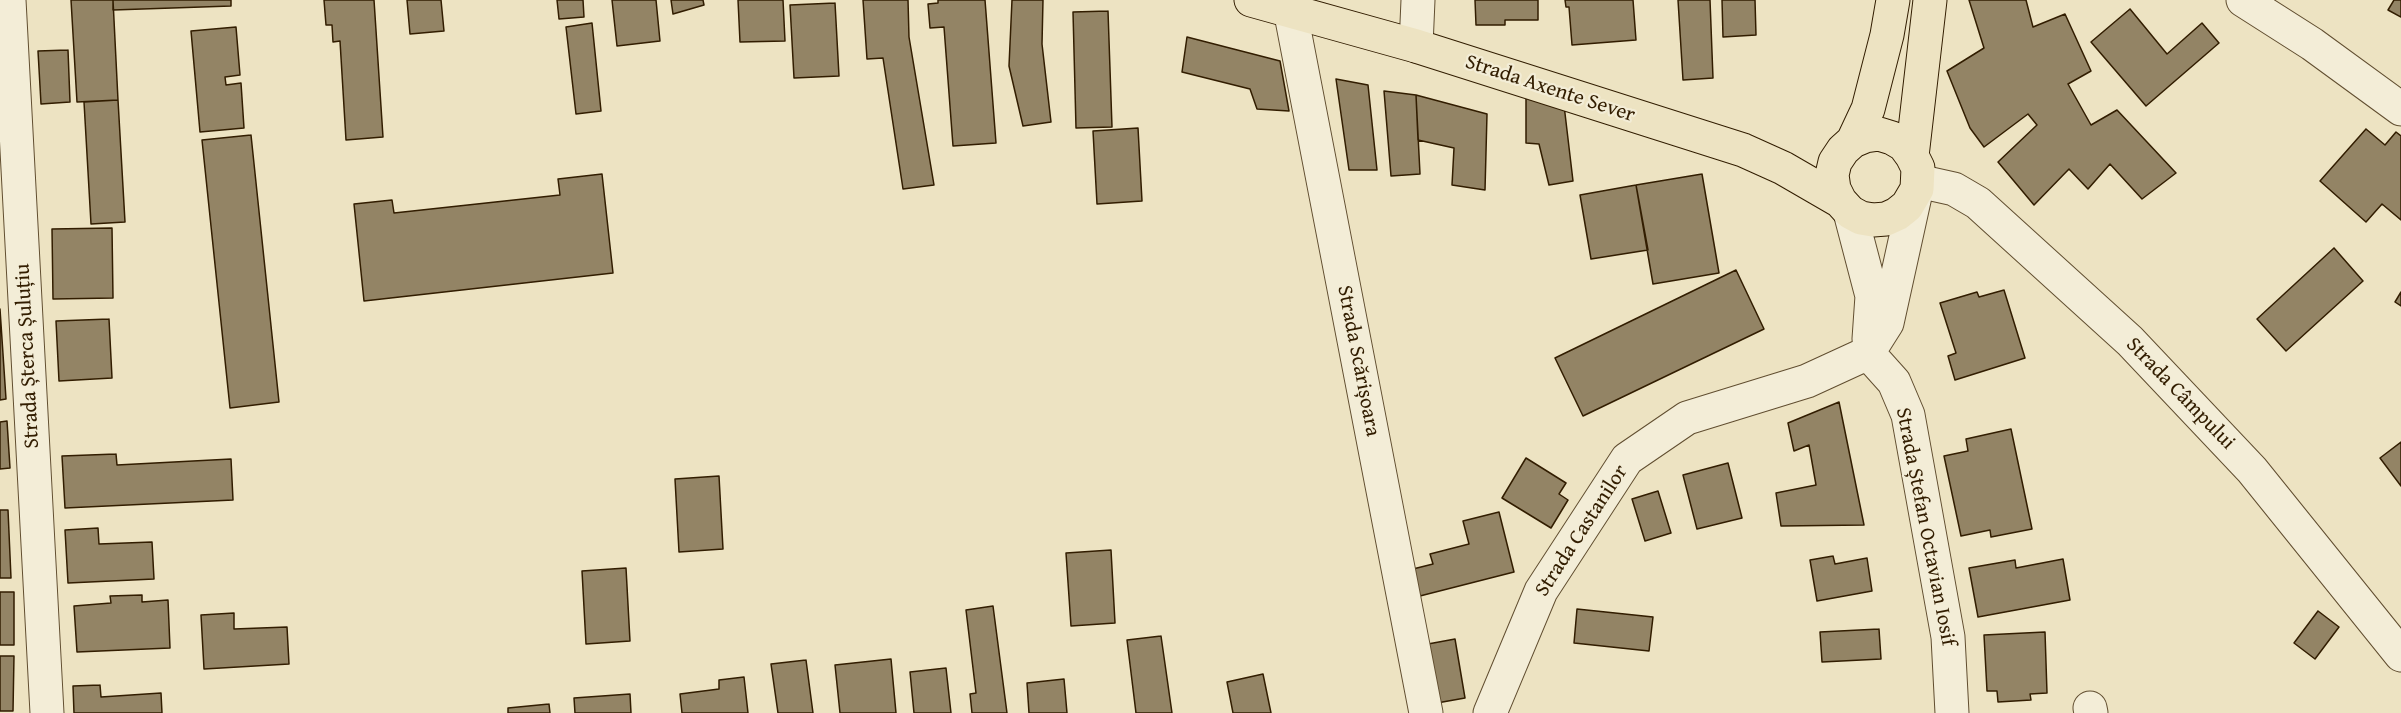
<!DOCTYPE html>
<html>
<head>
<meta charset="utf-8">
<style>
	body { margin:0 }
	canvas { display:block; background:#ede3c2 }
</style>
</head>
<body>
<canvas width="2401" height="713"></canvas>
<script>
const g = document.querySelector('canvas').getContext('2d');
g.lineJoin = 'round';
function paint(path, color) { g.fillStyle = color; g.fill(path, 'evenodd'); }
const toPath = rows => new Path2D(rows.map(r => 'M' + r).join(''));
function trace(path, color, width, dash) { g.strokeStyle = color; g.lineWidth = width; g.lineCap = dash ? 'butt' : 'round'; g.setLineDash(dash || []); g.stroke(path); }
function label(font, color, halo, rows, align = 'center') {
  g.font = font + ' "Gentium Book Plus",serif'; g.lineWidth = 4.5; g.setLineDash([]); g.textBaseline = 'middle'; g.strokeStyle = halo; g.fillStyle = color; for (const [text, x, y, turn = 0] of rows) {
    g.save(); g.translate(x, y); g.rotate((+turn || 0) * Math.PI / 180); g.textAlign = isNaN(turn) ? turn : align; if (halo) g.strokeText(text, 0, 0); g.fillText(text, 0, 0); g.restore();
  }
}
const building = toPath([
	[71,0,113,0,118,100,77,102,71,0],
	[113,0,231,0,231,6,113,10,113,0],
	[324,0,374,0,383,137,346,140,340,41,333,42,332,25,326,25,324,0],
	[407,0,441,0,444,31,410,34,407,0],
	[557,0,583,0,584,17,559,19,557,0],
	[612,0,656,0,660,41,617,46,612,0],
	[671,0,703,0,704,5,673,14,671,0],
	[738,0,783,0,785,41,740,42,738,0],
	[863,0,908,0,909,37,934,185,903,189,883,58,867,59,863,0],
	[938,0,985,0,996,143,953,146,944,27,930,28,928,4,938,3,938,0],
	[1012,0,1043,0,1042,44,1051,122,1023,126,1009,66,1012,0],
	[1475,0,1538,0,1538,20,1505,20,1505,25,1476,25,1475,0],
	[1565,0,1633,0,1636,40,1572,45,1569,7,1566,7,1565,0],
	[1678,0,1710,0,1713,78,1683,80,1678,0],
	[1722,0,1755,0,1756,35,1723,37,1722,0],
	[1969,0,2026,0,2033,27,2065,14,2091,71,2068,84,2091,125,2117,110,2176,173,2142,199,2110,164,2088,189,2069,169,2034,205,1998,162,2037,125,2028,114,1984,147,1970,128,1947,71,1984,48,1969,0],
	[2394,0,2401,0,2401,17,2388,10,2394,0],
	[835,3,839,76,794,78,790,5,835,3],
	[2130,9,2167,54,2202,23,2219,43,2146,106,2091,42,2130,9],
	[1108,11,1112,127,1076,128,1073,12,1108,11],
	[592,23,601,111,576,114,566,27,592,23],
	[236,27,240,75,225,77,226,85,241,83,244,128,200,132,191,31,236,27],
	[1187,37,1280,61,1289,111,1257,109,1250,89,1182,72,1187,37],
	[68,50,70,102,41,104,38,51,68,50],
	[1336,79,1368,85,1377,170,1349,170,1336,79],
	[1384,91,1416,95,1420,174,1391,176,1384,91],
	[1416,95,1487,114,1485,190,1452,185,1454,148,1418,140,1416,95],
	[1526,96,1564,105,1573,181,1549,185,1539,144,1526,143,1526,96],
	[118,100,125,222,91,224,84,102,118,100],
	[1138,128,1142,201,1097,204,1093,131,1138,128],
	[2366,129,2385,145,2396,132,2401,136,2401,220,2382,204,2366,222,2320,181,2366,129],
	[251,135,279,402,230,408,202,140,251,135],
	[602,174,613,273,364,301,354,204,392,200,394,213,560,195,558,179,602,174],
	[1702,174,1719,273,1653,284,1636,185,1702,174],
	[1636,185,1648,250,1591,259,1580,195,1636,185],
	[112,228,113,298,53,299,52,229,112,228],
	[2334,248,2363,281,2286,351,2257,319,2334,248],
	[1736,270,1764,329,1583,416,1555,358,1736,270],
	[2004,290,2025,358,1955,380,1948,356,1956,353,1940,303,1977,292,1979,297,2004,290],
	[2401,292,2401,306,2395,302,2401,292],
	[0,309,6,399,0,400,0,309],
	[109,319,112,378,59,381,56,321,109,319],
	[1839,402,1864,525,1781,526,1776,493,1816,485,1809,445,1794,451,1788,423,1839,402],
	[7,421,10,468,0,469,0,422,7,421],
	[2011,429,2032,529,1991,537,1990,530,1961,536,1944,456,1968,451,1966,439,2011,429],
	[2401,442,2401,486,2380,458,2401,442],
	[116,454,117,465,231,459,233,500,65,508,62,456,116,454],
	[1526,458,1566,483,1559,494,1568,500,1551,528,1502,498,1526,458],
	[1728,463,1742,518,1697,529,1683,475,1728,463],
	[719,476,723,549,679,552,675,479,719,476],
	[1658,491,1671,533,1645,541,1632,499,1658,491],
	[0,510,8,510,11,578,0,578,0,510],
	[1499,512,1514,572,1416,597,1409,570,1433,564,1430,554,1469,544,1463,521,1499,512],
	[98,528,99,544,152,542,154,579,68,583,65,530,98,528],
	[1111,550,1115,623,1071,626,1066,553,1111,550],
	[1833,556,1835,564,1867,558,1872,591,1817,601,1810,560,1833,556],
	[2063,559,2070,600,1978,617,1969,568,2015,560,2016,568,2063,559],
	[626,568,630,641,586,644,582,571,626,568],
	[0,592,14,592,14,645,0,645,0,592],
	[142,595,142,602,168,600,170,648,77,652,74,606,111,603,110,596,142,595],
	[993,606,1007,713,972,713,970,694,976,693,966,610,993,606],
	[1577,609,1653,617,1649,651,1574,643,1577,609],
	[2318,611,2339,627,2315,659,2294,643,2318,611],
	[234,613,234,629,287,627,289,664,204,669,201,615,234,613],
	[1879,629,1881,659,1822,662,1820,632,1879,629],
	[2045,632,2047,693,2030,694,2031,700,1998,702,1997,691,1987,691,1984,635,2045,632],
	[1161,636,1172,713,1136,713,1127,640,1161,636],
	[1455,639,1465,698,1437,703,1428,644,1455,639],
	[0,656,14,656,13,711,0,711,0,656],
	[891,659,896,713,840,713,835,665,891,659],
	[806,660,813,713,778,713,771,664,806,660],
	[946,668,951,713,914,713,910,672,946,668],
	[1263,674,1271,713,1233,713,1227,682,1263,674],
	[744,677,748,713,682,713,680,694,719,689,719,680,744,677],
	[1064,679,1067,713,1029,713,1027,683,1064,679],
	[100,685,101,697,161,693,162,713,74,713,73,686,100,685],
	[630,694,631,713,575,713,574,698,630,694],
	[549,704,550,713,508,713,508,708,549,704]
]);
paint(building, '#938465');
trace(building, '#321d00', 1.5);
const minor = toPath([
	[9,0,47,713],
	[2243,0,2312,44,2401,109],
	[1290,9,1426,713],
	[1416,46,1418,0],
	[1918,181,1954,189,1978,203,2130,341,2252,470,2401,655],
	[1850,212,1872,296,1869,339],
	[1868,353,1894,382,1908,415,1948,637,1952,713],
	[2090,708,2091,713],
	[1490,713,1541,591,1627,459,1687,418,1807,381,1868,353,1887,323,1915,196]
]);
const major = toPath([
	[1251,0,1416,46,1743,150,1783,168,1840,201],
	[1853,141,1865,136,1879,134,1892,138,1904,145,1912,156,1918,168,1917,189,1907,206,1897,214,1886,219,1873,220,1861,218,1850,212,1840,201,1834,189,1832,175,1835,162,1843,150,1853,141,1868,109,1887,35,1893,0],
	[1912,156,1930,0]
]);
trace(minor, '#614e30', 35);
trace(major, '#321d00', 35);
trace(minor, '#f3edd7', 33);
trace(major, '#ede3c2', 33);
label('21px', '#321d00', '#f3edd7', [
	["Strada Axente Sever",1550,89,18],
	["Strada Șterca Șuluțiu",28,356,-93],
	["Strada Scărișoara",1358,361,79],
	["Strada Câmpului",2180,394,46],
	["Strada Ștefan Octavian Iosif",1925,527,79],
	["Strada Castanilor",1582,531,-57]
]);
</script>
</body>
</html>
